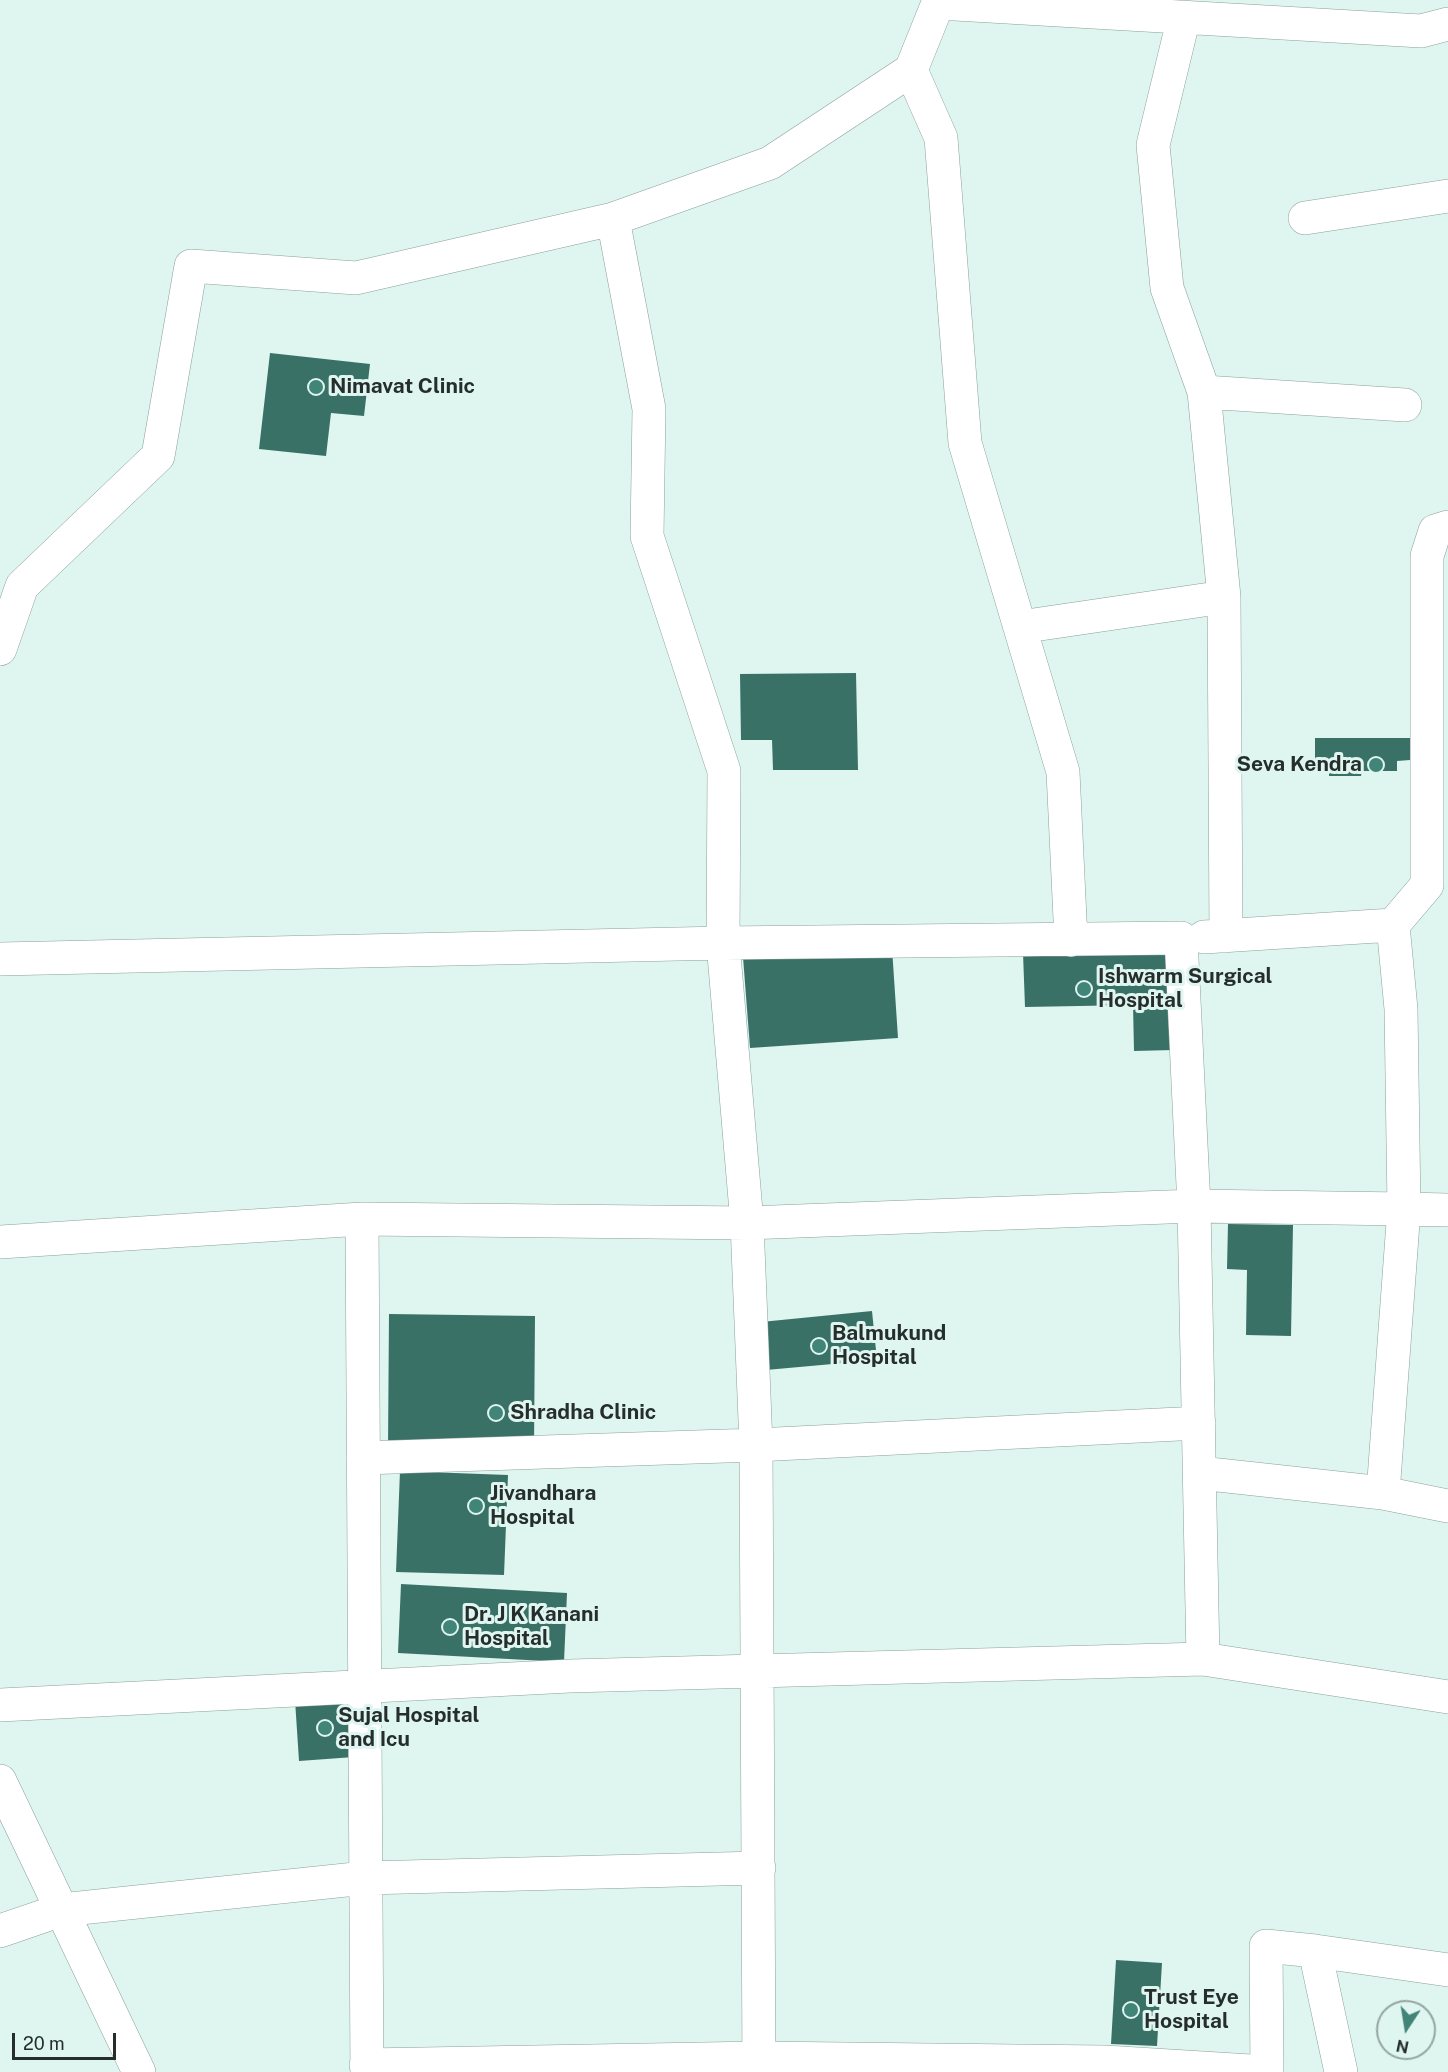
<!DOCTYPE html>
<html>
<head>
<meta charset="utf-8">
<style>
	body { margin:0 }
	#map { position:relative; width:1448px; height:2072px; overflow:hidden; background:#dff5f0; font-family:"Public Sans",sans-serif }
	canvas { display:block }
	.north { position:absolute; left:1376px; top:2000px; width:60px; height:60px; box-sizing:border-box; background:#dff5f0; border:2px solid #95a5a2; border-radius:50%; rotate:192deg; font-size:16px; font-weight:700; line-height:24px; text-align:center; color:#252e2c }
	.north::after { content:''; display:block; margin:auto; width:21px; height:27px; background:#418478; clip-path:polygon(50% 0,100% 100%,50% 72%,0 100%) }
	.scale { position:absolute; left:12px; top:2033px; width:104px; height:27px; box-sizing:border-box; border:3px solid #252e2c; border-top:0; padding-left:8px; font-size:18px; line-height:21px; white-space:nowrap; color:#252e2c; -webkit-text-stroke:4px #dff5f0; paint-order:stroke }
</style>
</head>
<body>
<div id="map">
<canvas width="1448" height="2072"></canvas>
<div class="north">N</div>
<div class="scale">20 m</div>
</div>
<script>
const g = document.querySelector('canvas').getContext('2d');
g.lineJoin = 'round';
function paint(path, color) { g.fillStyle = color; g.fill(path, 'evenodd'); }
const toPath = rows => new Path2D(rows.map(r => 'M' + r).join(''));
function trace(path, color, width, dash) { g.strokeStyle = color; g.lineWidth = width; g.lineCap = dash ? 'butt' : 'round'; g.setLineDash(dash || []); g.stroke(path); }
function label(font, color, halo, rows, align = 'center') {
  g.font = font + ' "Public Sans",sans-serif'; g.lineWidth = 6; g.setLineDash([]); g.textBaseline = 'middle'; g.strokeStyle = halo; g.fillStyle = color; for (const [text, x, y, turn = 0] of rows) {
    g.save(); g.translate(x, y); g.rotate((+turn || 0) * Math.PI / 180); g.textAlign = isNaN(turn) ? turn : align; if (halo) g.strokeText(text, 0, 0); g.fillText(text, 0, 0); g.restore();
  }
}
paint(toPath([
	[270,353,370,364,364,416,331,413,326,456,259,449],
	[856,673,858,770,773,770,772,740,741,740,740,674],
	[1315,738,1419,738,1419,769,1410,769,1410,760,1397,761,1397,771,1362,771,1361,776,1329,776,1329,768,1315,768],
	[892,948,898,1038,750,1048,743,957],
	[1170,950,1173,1050,1134,1051,1133,1005,1025,1007,1023,953],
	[1228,1224,1293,1225,1291,1336,1246,1335,1247,1270,1227,1269],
	[872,1311,877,1360,766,1370,761,1322],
	[389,1314,535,1316,534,1448,388,1447],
	[400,1471,508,1475,504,1575,396,1572],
	[401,1584,567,1593,564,1662,398,1653],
	[351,1697,354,1757,299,1761,295,1700],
	[1116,1960,1162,1963,1157,2046,1111,2044]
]), '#3a7167');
const minor = toPath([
	[1184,17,1153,145,1167,288,1204,392,1224,597,1226,936],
	[911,70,938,3,1421,31,1448,24],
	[1305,218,1448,196],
	[613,219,770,163,911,70,941,138,965,443,1063,772,1071,940],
	[1204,392,1405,405],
	[1020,627,1224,597],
	[0,649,22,586,158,456,191,266,356,278,613,219,649,409,647,536,724,771,723,943,1181,938,1194,1206,1404,1209,1383,1493,1200,1473],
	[1393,925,1427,885,1427,556,1435,531,1448,527],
	[1204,937,1393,925,1401,1009,1404,1209,1448,1210],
	[0,959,723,943,747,1223,756,1445,759,2072],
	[362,1219,747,1223,1194,1206,1203,1659],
	[0,1242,362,1219,367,2072],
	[363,1458,756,1445,1199,1423],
	[1383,1493,1448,1506],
	[0,1705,570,1676,1203,1659,1448,1697],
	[0,1781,139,2072],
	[0,1931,61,1910,365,1878,759,1868],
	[1315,1951,1448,1970],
	[366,2065,759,2058,1105,2062,1267,2072,1266,1946,1315,1951,1341,2072]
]);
trace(minor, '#8ba09b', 34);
trace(minor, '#fff', 33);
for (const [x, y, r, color] of [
	[316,387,8,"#418478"],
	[1376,765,8,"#418478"],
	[1084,989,8,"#418478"],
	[819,1346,8,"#418478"],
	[496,1413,8,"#418478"],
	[476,1506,8,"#418478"],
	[450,1627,8,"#418478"],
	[325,1728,8,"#418478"],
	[1131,2010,8,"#418478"]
]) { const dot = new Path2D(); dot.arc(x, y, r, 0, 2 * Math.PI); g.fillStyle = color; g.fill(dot); trace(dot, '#dff5f0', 2); }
label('bold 21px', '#252e2c', '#dff5f0', [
	["Nimavat Clinic",330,387],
	["Seva Kendra",1362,765,"right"],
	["Ishwarm Surgical",1098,977],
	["Hospital",1098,1001],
	["Balmukund",832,1334],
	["Hospital",832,1358],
	["Shradha Clinic",510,1413],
	["Jivandhara",490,1494],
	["Hospital",490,1518],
	["Dr. J K Kanani",464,1615],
	["Hospital",464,1639],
	["Sujal Hospital",338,1716],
	["and Icu",338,1740],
	["Trust Eye",1144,1998],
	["Hospital",1144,2022]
], 'left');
</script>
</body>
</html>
